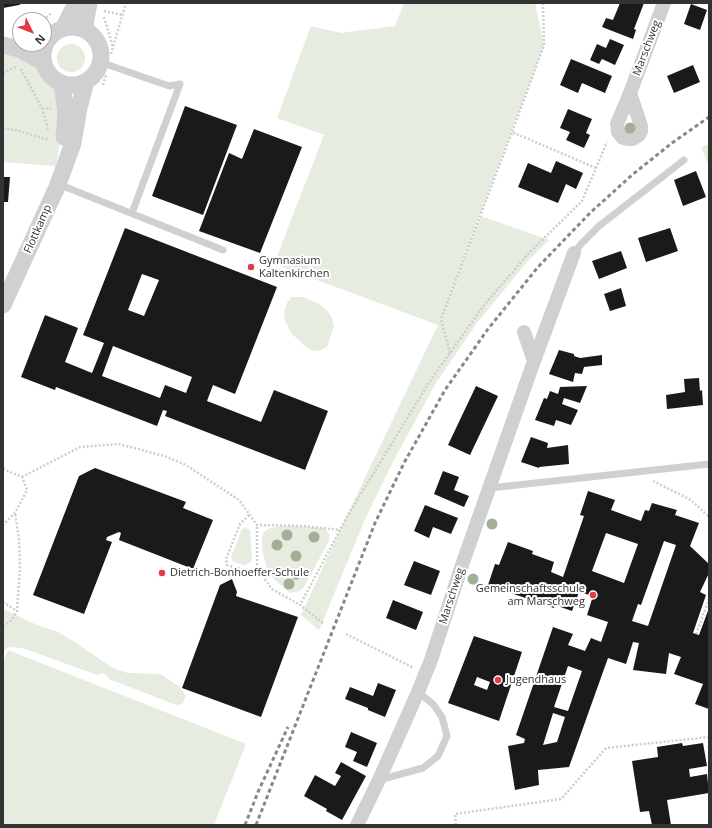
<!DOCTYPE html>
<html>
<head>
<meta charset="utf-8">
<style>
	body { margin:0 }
	#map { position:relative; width:712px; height:828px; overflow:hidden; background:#fff; font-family:"Open Sans",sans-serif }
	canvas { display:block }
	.frame { position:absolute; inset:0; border:4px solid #333; pointer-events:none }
	.north { position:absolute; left:12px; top:12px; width:40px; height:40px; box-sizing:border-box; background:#fff; border:1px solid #adadad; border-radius:50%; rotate:133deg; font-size:11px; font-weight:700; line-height:16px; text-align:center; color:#333 }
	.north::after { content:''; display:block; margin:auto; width:14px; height:18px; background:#e63946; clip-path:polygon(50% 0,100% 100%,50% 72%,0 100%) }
</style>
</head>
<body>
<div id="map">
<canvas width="712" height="828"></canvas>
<div class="frame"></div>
<div class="north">N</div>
</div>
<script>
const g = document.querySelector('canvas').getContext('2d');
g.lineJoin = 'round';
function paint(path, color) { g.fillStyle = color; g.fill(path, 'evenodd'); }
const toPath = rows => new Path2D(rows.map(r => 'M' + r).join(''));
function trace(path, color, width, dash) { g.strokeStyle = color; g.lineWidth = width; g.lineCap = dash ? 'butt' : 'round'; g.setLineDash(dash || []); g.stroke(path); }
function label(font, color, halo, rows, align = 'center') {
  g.font = font + ' "Open Sans",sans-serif'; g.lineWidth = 4; g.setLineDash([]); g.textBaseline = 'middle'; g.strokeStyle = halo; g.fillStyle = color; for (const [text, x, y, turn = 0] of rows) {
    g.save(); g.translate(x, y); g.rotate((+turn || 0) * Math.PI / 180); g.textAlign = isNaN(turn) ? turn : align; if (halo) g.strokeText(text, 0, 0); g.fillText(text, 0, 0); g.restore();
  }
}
paint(toPath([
	[404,3,535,3,544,45,440,320,481,216,549,240,527,262,477,323,436,383,395,458,366,517,319,630,301,615,340,530,438,325,274,264,324,135,277,118,311,26,341,33,395,26],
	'57 58a14 14 0 1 1 28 0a14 14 0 1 1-28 0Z',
	[3,50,37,63,44,77,54,87,61,136,56,166,3,162],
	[709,144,709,167,701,147],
	[291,297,303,297,320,304,328,312,332,318,334,326,327,347,319,351,311,350,304,345,292,334,285,321,284,312,287,303],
	[292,526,324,528,330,535,329,541,304,587,300,591,290,593,275,580,267,569,262,548,262,537,264,532,268,529,275,527],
	[246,528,250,530,252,559,251,562,245,565,233,562,231,557,241,532,242,529],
	[3,609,37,625,58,632,78,644,111,667,118,670,128,673,160,674,180,687,186,696,182,704,176,705,109,679,107,676,102,673,97,675,23,648,9,647,3,651],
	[8,650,246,744,214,825,8,825,3,823,3,662]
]), '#e6ecdf');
paint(toPath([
	[3,3,23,3,19,5,3,8],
	[620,3,644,3,634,29,636,30,633,39,602,27,606,18,613,20],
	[691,4,707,10,700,30,684,24],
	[610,39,624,45,615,65,602,59,599,64,590,60,597,44,606,48],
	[571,59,612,76,605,93,582,83,578,93,560,85],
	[693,65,700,82,674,93,667,76],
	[185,106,237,125,203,215,152,196],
	[568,109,592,119,586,133,590,135,584,148,566,140,570,132,560,128],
	[254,129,302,147,260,253,199,231,229,153,242,159],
	[556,161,583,173,576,189,566,184,558,203,518,187,528,163,551,173],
	[696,171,706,197,683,206,674,180],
	[3,177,10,177,8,202,3,202],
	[125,228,277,287,235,394,213,385,207,401,261,422,274,390,328,411,305,470,165,416,167,411,163,410,157,426,56,387,55,390,21,377,45,315,78,328,65,362,92,373,104,343,83,335],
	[142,274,159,280,144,316,128,310],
	[113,346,192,377,186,393,165,385,160,398,102,376],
	[670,228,678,251,646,262,638,238],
	[621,251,627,268,599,279,592,261],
	[621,288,626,306,610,311,604,294],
	[559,350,574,354,574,356,580,358,602,355,602,365,584,367,582,374,575,373,573,382,549,374],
	[699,378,700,391,702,390,703,405,667,409,666,395,685,392,684,379],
	[476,386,498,396,470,455,448,445],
	[587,386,580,403,564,398,562,404,578,410,571,425,556,420,554,426,535,420,544,398,547,399,550,391,558,394,560,387],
	[531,437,548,443,547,448,568,445,569,464,539,467,539,468,521,462],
	[95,468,186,502,183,508,213,520,193,569,119,540,121,533,119,532,107,537,106,540,112,542,84,614,33,595,79,476],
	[443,471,459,477,454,490,469,496,464,507,434,494],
	[588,491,615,500,611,510,641,521,645,510,649,511,652,503,677,510,675,515,699,523,690,546,709,564,709,573,700,592,706,595,693,633,699,635,709,608,709,709,695,704,703,684,674,674,681,657,669,653,666,674,633,670,639,643,633,642,626,664,608,658,569,767,538,770,539,785,515,790,508,746,524,743,525,739,516,735,553,627,573,634,568,645,585,651,591,638,601,642,608,622,587,615,593,596,579,592,572,611,555,605,554,608,488,585,495,564,499,565,508,542,533,551,532,554,554,562,551,572,563,577,584,516,580,515],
	[606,533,638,544,624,583,592,571],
	[664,541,676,545,648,626,632,621,638,604,641,605],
	[568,666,582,671,568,711,554,707],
	[553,713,565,717,557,742,543,745],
	[425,505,458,518,451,534,433,527,429,538,414,531],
	[414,561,440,571,431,595,404,585],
	[232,579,237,592,236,596,298,617,261,717,182,688,220,585],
	[393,600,423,612,416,630,386,618],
	[474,636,522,652,499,721,448,703],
	[477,677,490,682,487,690,474,685],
	[378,683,396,690,385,717,368,710,368,708,345,699,350,687,373,696],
	[351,732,377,743,367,767,353,761,357,752,345,747],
	[682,743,683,746,703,743,707,766,689,769,690,777,707,774,709,793,667,800,671,825,652,825,649,811,640,812,632,761,658,757,657,747],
	[341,762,366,776,342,820,326,811,327,809,304,796,315,775,335,786,341,776,335,773]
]), '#1a1a1a');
trace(toPath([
	[543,3,544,45,512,132,596,168],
	[104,11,123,15],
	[104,17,113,47],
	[43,20,52,13],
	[111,54,126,3],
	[21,69,42,108,51,109],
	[3,73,18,66],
	[103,85,106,75],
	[42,108,48,129],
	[3,128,19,131,49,140],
	[450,353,441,319,512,132],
	[3,469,22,477,27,490,15,513,3,525],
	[22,477,80,447,119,444,164,456,186,465,239,500,257,525,303,526,340,530],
	[653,481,691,500,709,517],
	[249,515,240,524,226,559,227,565,244,570,257,569,272,589,300,605],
	[257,569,257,525],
	[3,602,17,611],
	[323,623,300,605,348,515,430,381,485,304,528,254,582,201,607,142],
	[3,626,12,620,17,611,20,569,19,539,15,513],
	[346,634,414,668],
	[696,634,709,600],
	[456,825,455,814,561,799,606,748,709,737]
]), '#cdcdcd', 2.5, [2, 2]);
trace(toPath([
	[100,62,169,86,180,84,132,213],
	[58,184,223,250],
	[574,253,581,244,599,226,684,160],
	[490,488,709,464],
	[379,780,423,768,438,756,447,736,442,717,433,704,418,692]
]), '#d0d0d0', 7);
trace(toPath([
	[630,93,641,126,641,131,639,135,633,139,628,139,623,138,618,132,617,124,630,93,664,3],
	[534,361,574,253],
	[357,825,379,780,418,692,431,660,462,565,534,361,524,332]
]), '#d0d0d0', 14);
trace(toPath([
	'43 56a29 29 0 1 1 58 0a29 29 0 1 1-58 0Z',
	[63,29,76,3],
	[84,30,89,3],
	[3,45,19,49,43,62],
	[62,84,66,113,64,137],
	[3,305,57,187,73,143,79,108,86,81]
]), '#d0d0d0', 17);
trace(toPath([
	[245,825,258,792,288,727],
	[256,825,375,523,404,463,445,390,488,329,538,267,590,213,632,175,672,143,709,117]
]), '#888', 3, [4, 3]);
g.fillStyle = '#a2b095';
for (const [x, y] of [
	[630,128],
	[492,524],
	[287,535],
	[314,537],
	[277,545],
	[296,556],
	[278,572],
	[296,574],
	[473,579],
	[289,584]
]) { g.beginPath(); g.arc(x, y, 5.5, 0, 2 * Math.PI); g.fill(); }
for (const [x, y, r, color] of [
	[251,267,4,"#e63946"],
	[162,573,4,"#e63946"],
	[593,595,4,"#e63946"],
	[498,680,4,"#e63946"]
]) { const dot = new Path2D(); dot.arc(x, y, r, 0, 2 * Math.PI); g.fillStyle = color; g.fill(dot); trace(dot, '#fff', 1.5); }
label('11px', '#333', '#fff', [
	["Marschweg",647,48,-69],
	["Flottkamp",38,229,-66],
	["Marschweg",452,596,-72]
]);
label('11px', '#333', '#fff', [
	["Gymnasium",259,261],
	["Kaltenkirchen",259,274],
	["Dietrich-Bonhoeffer-Schule",170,573],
	["Gemeinschaftsschule",585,589,"right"],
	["am Marschweg",585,602,"right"],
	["Jugendhaus",506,680]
], 'left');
</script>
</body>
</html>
